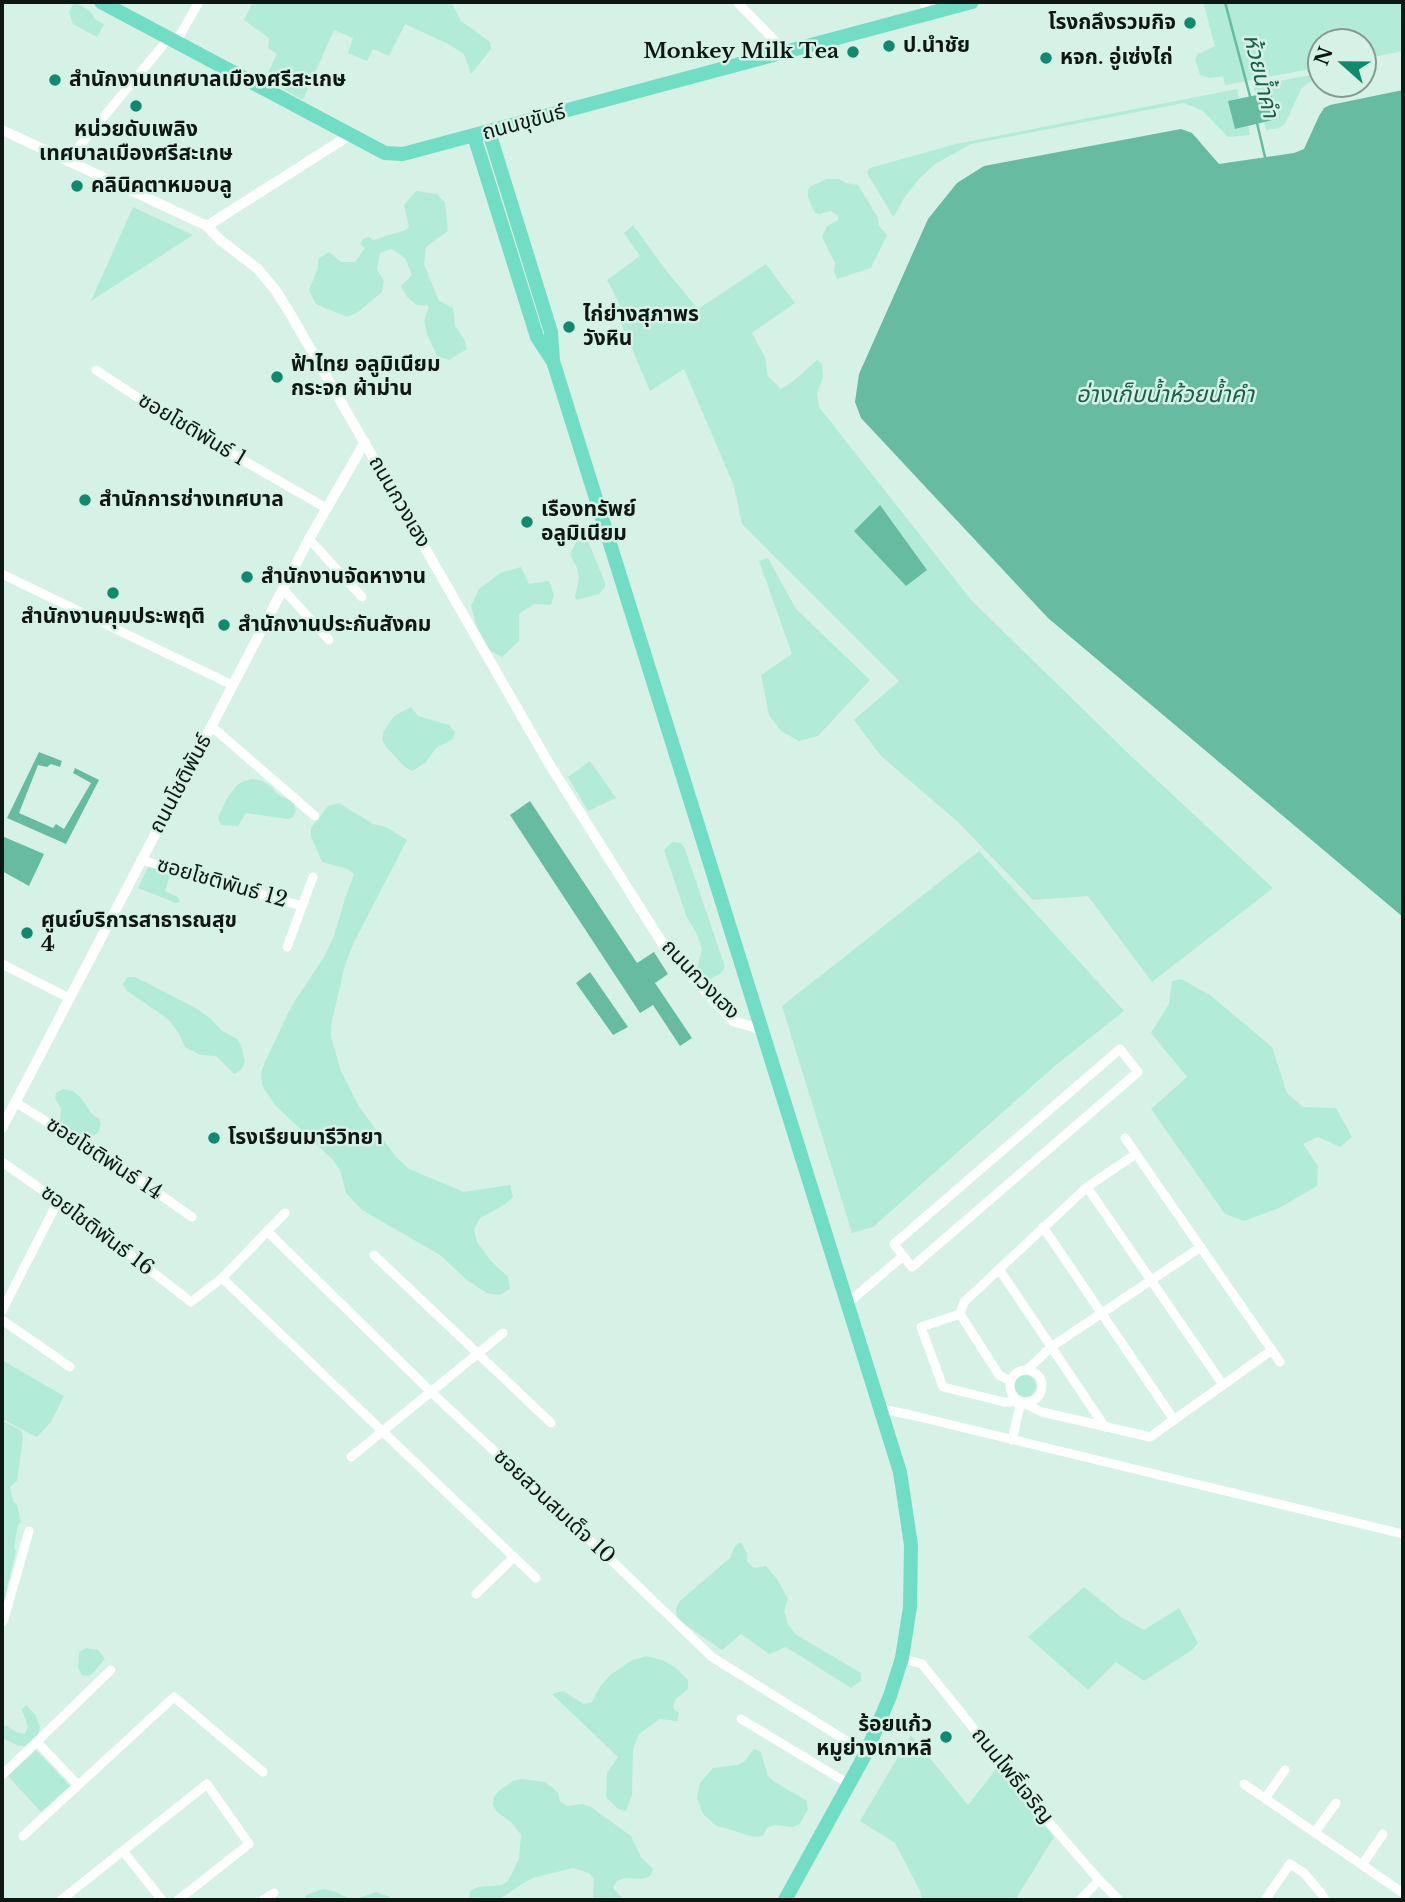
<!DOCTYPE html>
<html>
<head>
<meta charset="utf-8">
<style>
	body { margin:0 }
	#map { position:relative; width:1405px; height:1902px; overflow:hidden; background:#d6f2e7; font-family:"Libre Baskerville",serif }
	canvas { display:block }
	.frame { position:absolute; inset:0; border:4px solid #0d1713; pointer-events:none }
	.north { position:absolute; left:1307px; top:28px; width:70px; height:70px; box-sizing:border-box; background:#d6f2e7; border:2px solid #869a92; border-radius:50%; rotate:291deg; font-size:19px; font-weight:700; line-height:28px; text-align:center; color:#0d1713 }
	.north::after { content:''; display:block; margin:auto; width:24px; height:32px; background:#108a6d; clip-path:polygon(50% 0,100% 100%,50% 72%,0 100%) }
</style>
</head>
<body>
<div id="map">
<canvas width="1405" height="1902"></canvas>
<div class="frame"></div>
<div class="north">N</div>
</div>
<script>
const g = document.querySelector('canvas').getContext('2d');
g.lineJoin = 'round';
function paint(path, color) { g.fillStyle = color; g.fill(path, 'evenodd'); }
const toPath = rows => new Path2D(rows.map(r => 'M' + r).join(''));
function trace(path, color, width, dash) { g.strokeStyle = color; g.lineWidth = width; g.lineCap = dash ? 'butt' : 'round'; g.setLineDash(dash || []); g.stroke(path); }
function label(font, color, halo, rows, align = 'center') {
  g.font = font + ' "Libre Baskerville","Noto Sans Thai",serif'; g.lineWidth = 5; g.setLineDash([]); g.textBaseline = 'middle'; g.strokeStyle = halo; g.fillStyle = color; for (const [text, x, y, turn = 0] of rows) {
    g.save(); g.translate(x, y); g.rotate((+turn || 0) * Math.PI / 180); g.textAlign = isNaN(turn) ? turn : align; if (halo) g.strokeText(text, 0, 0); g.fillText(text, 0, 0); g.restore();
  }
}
paint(toPath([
	[74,2,90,11,95,19,104,24,97,37,73,24,69,12],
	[253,2,451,2,461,21,490,42,491,49,471,74,464,54,448,44,405,24,389,56,373,49,367,61,348,53,353,38,334,30,303,100,265,79,277,54,268,48,269,38,244,20],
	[1203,2,1403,2,1403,51,1363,59,1363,42,1321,42,1321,67,1225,85,1223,76,1210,78,1200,75,1195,59,1198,54,1215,46],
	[1321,73,1321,77,1308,83,1301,89,1285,124,1279,128,1266,130,1264,122,1276,120,1270,92,1256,95,1253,86],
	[1237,89,1239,99,1229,101,1235,129,1248,126,1250,135,1228,137,1203,111,1184,103,971,144,935,164,919,179,904,198,894,216,892,215,867,173,870,168,956,144],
	[827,179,839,179,846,183,858,185,878,218,879,226,887,235,871,268,837,279,834,272,835,263,822,237,827,226,838,220,838,216,831,211,819,214,815,213,808,197,808,189,811,186],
	[416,191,437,194,445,203,448,231,426,247,424,264,439,301,453,308,455,326,464,339,467,349,449,360,437,356,427,334,424,321,429,306,417,305,407,297,401,286,412,275,405,258,392,249,380,253,377,269,384,281,382,292,358,312,347,317,316,304,309,290,318,268,318,259,329,252,341,262,355,262,365,248,360,244,363,239,369,237,373,240,406,230,409,227,404,205],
	[133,207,193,235,91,301],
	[633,225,665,269,698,309,766,264,795,303,752,333,765,357,768,376,781,389,796,379,817,360,822,363,823,377,817,393,819,407,972,601,1131,756,1273,888,1152,982,1088,896,1033,900,958,822,881,756,854,720,899,681,742,524,734,486,684,369,650,391,615,309,620,305,607,280,640,256,624,233],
	[582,538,588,541,605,583,605,587,599,594,577,600,575,597,579,578,577,568,570,554,578,539],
	[768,558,796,609,870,680,818,736,799,741,781,731,769,715,761,675,792,654,759,561],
	[521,567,529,584,549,581,554,595,551,605,534,604,519,614,519,641,502,657,489,650,477,627,471,606,479,589,500,573],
	[411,707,418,716,449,725,455,732,453,739,436,748,426,762,412,771,405,767,386,747,382,739,384,731,394,716],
	[590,761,616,798,588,811,568,777],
	[252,779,260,780,271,786,276,793,294,803,296,811,292,818,288,819,246,813,238,826,221,825,218,818,226,800,237,785,244,781],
	[339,803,373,824,386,827,407,840,354,942,345,965,331,1025,331,1037,341,1071,358,1105,396,1157,409,1169,464,1192,510,1185,513,1197,504,1205,480,1218,474,1230,477,1242,491,1261,508,1277,510,1289,499,1295,487,1293,467,1280,440,1255,362,1210,346,1193,340,1170,333,1160,275,1105,262,1085,261,1073,265,1062,291,1007,324,957,334,936,344,902,354,874,348,869,322,862,311,836,311,828,328,806],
	[672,842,681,843,685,849,725,967,721,973,705,982,699,979,697,970,702,949,696,932,687,918,664,850],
	[979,851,1124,1011,1056,1065,873,1227,852,1233,782,1006],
	[149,865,171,872,165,891,178,897,180,902,176,903,138,888],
	[127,977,135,977,143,981,196,1008,211,1019,222,1031,237,1039,241,1045,245,1062,241,1070,234,1074,216,1056,200,1055,185,1047,178,1032,168,1019,127,991,123,984],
	[1181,979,1210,995,1272,1047,1287,1093,1303,1107,1336,1108,1352,1137,1340,1147,1318,1137,1303,1144,1318,1166,1317,1186,1279,1208,1244,1221,1225,1214,1151,1109,1187,1077,1151,1033,1169,1004,1172,981],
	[63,1089,73,1091,81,1098,92,1114,99,1119,101,1124,98,1133,91,1137,80,1138,60,1125,61,1109,55,1098,56,1093],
	[2,1360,64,1396,51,1422,37,1437,2,1419],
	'1014 1386a11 11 0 1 1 22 0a11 11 0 1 1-22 0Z',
	[2,1421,21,1430,23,1438,17,1481,11,1486,10,1488,13,1501,17,1505,21,1522,18,1525,14,1548,16,1551,6,1592,7,1595,7,1599,2,1603],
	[741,1542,747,1554,747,1562,754,1568,766,1566,777,1579,788,1599,784,1611,788,1624,795,1634,861,1673,861,1681,851,1688,786,1647,769,1654,741,1634,722,1650,677,1619,676,1608,680,1601,730,1558,735,1546],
	[1084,1587,1121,1617,1144,1630,1179,1608,1198,1643,1192,1650,1144,1681,1116,1662,1088,1690,1028,1637],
	[86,1648,98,1650,105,1659,91,1675,86,1676,82,1675,78,1668,79,1652],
	[646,1656,662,1660,676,1668,688,1680,688,1689,675,1700,673,1708,679,1713,677,1721,660,1719,639,1734,633,1750,632,1795,626,1811,618,1809,606,1797,607,1773,618,1757,552,1694,563,1691,584,1704,592,1702,599,1688,610,1675,631,1661],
	[26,1705,35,1714,40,1727,38,1738,28,1746,19,1746,2,1738,2,1726,7,1726,16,1732,25,1734,28,1727,22,1710],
	[911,1735,968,1805,997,1768,1054,1837,1015,1900,922,1900,920,1891,895,1843,860,1821],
	[754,1749,761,1752,768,1776,775,1782,807,1801,808,1809,800,1824,792,1827,775,1825,767,1828,763,1836,754,1837,715,1825,703,1814,697,1798,700,1783,713,1768,737,1765,744,1762],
	[36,1750,70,1786,41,1812,8,1776],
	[521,1779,545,1782,552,1787,558,1793,560,1801,567,1806,583,1804,591,1807,631,1836,641,1857,653,1869,650,1876,642,1879,625,1878,617,1881,613,1888,624,1900,595,1900,593,1896,594,1879,589,1873,573,1868,533,1878,525,1882,498,1900,469,1900,470,1891,478,1887,502,1885,508,1881,519,1859,521,1835,511,1822,497,1812,493,1805,494,1797,500,1790,513,1781],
	[323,1889,336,1892,353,1900,376,1892,390,1897,392,1900,305,1900,306,1895]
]), '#b2ebd7');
paint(toPath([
	[1403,90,1403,917,1048,618,861,418,855,402,859,374,928,219,957,183,984,166,1181,129,1192,133,1219,164,1294,153,1304,149,1319,116,1324,108,1330,105],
	[1271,92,1277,119,1235,129,1228,101],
	[880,505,927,570,906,586,854,531],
	[39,752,62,761,60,767,51,764,47,767,38,765,19,813,53,828,56,824,64,829,91,783,73,773,75,768,99,780,66,844,7,818],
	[530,801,637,963,654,952,668,974,655,983,692,1038,680,1046,653,1005,640,1013,510,815],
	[2,836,44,854,29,886,2,871],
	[590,972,628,1027,613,1035,576,983]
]), '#67bba0');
trace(toPath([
	[1225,2,1251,100],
	[1257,123,1265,157]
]), '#67bba0', 2.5);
trace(toPath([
	[737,2,786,52],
	[924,2,928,14],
	[176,42,199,2],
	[67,161,169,38],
	[96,370,161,413,326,508],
	[309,539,362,597],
	[2,574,232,685],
	[283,589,329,640],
	[211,726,315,816],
	[141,860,302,906],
	[287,947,313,877],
	[2,964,69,998],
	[15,1102,135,1177,192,1217],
	[1125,1138,1280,1362],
	[2,1162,92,1225,191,1302,222,1278,285,1213],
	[1087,1187,1223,1385],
	[1043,1227,1174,1420],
	[267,1231,431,1392,613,1562,712,1657,866,1753],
	[374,1255,551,1423],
	[999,1269,1105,1427],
	[222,1278,536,1578],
	[848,1303,903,1256,894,1244,1120,1049,1138,1072,912,1267,903,1256],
	[2,1311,58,1201],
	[960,1314,921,1327,943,1387,1004,1402,1021,1402,1042,1412,1150,1437,1272,1350],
	[2,1320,70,1367],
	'1010 1386a16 16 0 1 1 32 0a16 16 0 1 1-32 0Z',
	[1027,1370,1051,1347,1201,1247],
	[1010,1381,999,1375,960,1314,964,1302,1087,1187,1136,1154],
	[881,1409,911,1415,1403,1534],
	[1012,1440,1021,1402],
	[351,1457,503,1333],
	[476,1594,514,1557],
	[2,1622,4,1619,29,1531],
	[902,1658,922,1664,1047,1820,1099,1880,1119,1900],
	[741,1719,849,1784],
	[37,1742,78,1785],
	[2,1775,111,1670],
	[1244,1784,1403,1893],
	[1265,1798,1285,1770],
	[1315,1832,1336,1803],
	[23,1836,174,1697,263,1772],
	[123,1851,162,1900],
	[1362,1865,1383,1834],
	[61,1900,207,1784,249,1844,178,1900],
	[263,1900,274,1893],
	[1080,1900,1099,1880],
	[1265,1900,1290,1864,1304,1873,1321,1893,1325,1900]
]), '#fff', 9);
trace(toPath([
	[2,130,207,226,219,239,258,269,276,291,291,315,548,762,664,946,733,1021,763,1030],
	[207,226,350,135],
	[2,1128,309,539,365,442]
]), '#fff', 10);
trace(toPath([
	[101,2,385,153,403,154,972,2],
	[489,132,551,332,553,361,900,1472,911,1545,910,1607,902,1658,890,1696,866,1753,785,1900],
	[474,136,537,337,552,360]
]), '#71ddc4', 14);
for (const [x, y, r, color] of [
	[1190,23,7,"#108a6d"],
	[889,46,7,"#108a6d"],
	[853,52,7,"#108a6d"],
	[1046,58,7,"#108a6d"],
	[55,80,7,"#108a6d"],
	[136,106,7,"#108a6d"],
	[77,186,7,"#108a6d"],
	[569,327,7,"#108a6d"],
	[277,377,7,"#108a6d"],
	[85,500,7,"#108a6d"],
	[527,522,7,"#108a6d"],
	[247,577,7,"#108a6d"],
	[113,593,7,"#108a6d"],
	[224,625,7,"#108a6d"],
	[27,933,7,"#108a6d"],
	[214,1138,7,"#108a6d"],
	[946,1737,7,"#108a6d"]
]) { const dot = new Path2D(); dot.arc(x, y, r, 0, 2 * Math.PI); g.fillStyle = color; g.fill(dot); trace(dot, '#d6f2e7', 2.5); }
label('bold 21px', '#0d1713', '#d6f2e7', [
	["โรงกลึงรวมกิจ",1176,23,"right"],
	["ป.นำชัย",903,46],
	["Monkey Milk Tea",839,52,"right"],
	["หจก. อู่เซ่งไถ่",1060,58],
	["สำนักงานเทศบาลเมืองศรีสะเกษ",69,80],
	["หน่วยดับเพลิง",136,130,"center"],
	["เทศบาลเมืองศรีสะเกษ",136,154,"center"],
	["คลินิคตาหมอบลู",91,186],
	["ไก่ย่างสุภาพร",583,315],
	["วังหิน",583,339],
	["ฟ้าไทย อลูมิเนียม",291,365],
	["กระจก ผ้าม่าน",291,389],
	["สำนักการช่างเทศบาล",99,500],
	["เรืองทรัพย์",541,510],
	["อลูมิเนียม",541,534],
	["สำนักงานจัดหางาน",261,577],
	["สำนักงานคุมประพฤติ",113,617,"center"],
	["สำนักงานประกันสังคม",238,625],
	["ศูนย์บริการสาธารณสุข",41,921],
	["4",41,945],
	["โรงเรียนมารีวิทยา",228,1138],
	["ร้อยแก้ว",932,1725,"right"],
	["หมูย่างเกาหลี",932,1749,"right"]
], 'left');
label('21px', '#0d1713', '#d6f2e7', [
	["ถนนขุขันธ์",524,123,-15],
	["ซอยโชติพันธ์ 1",192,430,31],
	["ถนนกวงเฮง",399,502,60],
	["ถนนโชติพันธ์",181,784,-62],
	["ซอยโชติพันธ์ 12",222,883,16],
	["ถนนกวงเฮง",700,980,46],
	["ซอยโชติพันธ์ 14",104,1159,33],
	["ซอยโชติพันธ์ 16",97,1231,37],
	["ซอยสวนสมเด็จ 10",554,1507,43],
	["ถนนโพธิ์เจริญ",1012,1776,51]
]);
label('italic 23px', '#195d4a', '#d6f2e7', [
	["ห้วยน้ำคำ",1260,76,76],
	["อ่างเก็บน้ำห้วยน้ำคำ",1165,396]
]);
</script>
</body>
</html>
